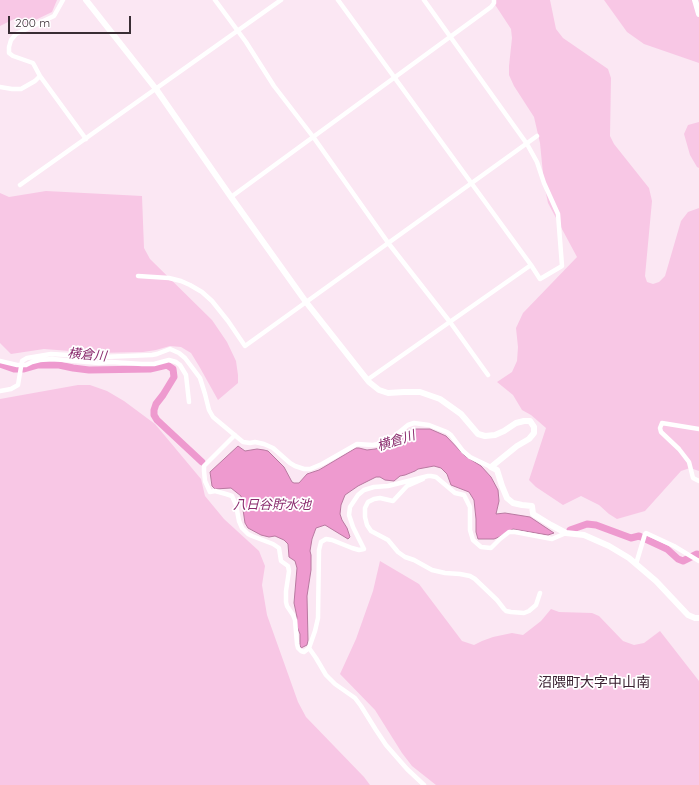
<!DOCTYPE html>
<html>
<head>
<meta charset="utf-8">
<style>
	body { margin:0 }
	#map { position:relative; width:699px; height:785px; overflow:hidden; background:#fbe7f3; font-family:Quicksand,sans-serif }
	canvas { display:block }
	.scale { position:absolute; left:8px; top:16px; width:123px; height:18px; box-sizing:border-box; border:2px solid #392d34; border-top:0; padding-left:5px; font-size:12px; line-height:14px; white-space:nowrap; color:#392d34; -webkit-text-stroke:3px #fff; paint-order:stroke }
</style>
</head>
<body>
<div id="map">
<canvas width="699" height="785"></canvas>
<div class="scale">200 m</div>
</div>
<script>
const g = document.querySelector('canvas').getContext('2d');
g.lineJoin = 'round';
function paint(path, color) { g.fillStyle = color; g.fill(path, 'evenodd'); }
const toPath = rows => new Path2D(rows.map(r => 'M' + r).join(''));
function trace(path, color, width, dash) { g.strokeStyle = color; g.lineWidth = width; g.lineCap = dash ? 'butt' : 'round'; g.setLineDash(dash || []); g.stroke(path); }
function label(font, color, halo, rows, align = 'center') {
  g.font = font + ' Quicksand,"Noto Sans JP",sans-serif'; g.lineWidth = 3.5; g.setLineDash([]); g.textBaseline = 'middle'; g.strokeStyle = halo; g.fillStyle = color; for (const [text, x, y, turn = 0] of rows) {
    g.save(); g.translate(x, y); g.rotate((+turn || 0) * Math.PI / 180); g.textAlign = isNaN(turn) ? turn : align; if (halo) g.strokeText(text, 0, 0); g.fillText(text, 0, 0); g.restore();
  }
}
paint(toPath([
	[0,0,57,0,52,12,23,26,14,19,0,26],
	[492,0,550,0,556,29,563,38,608,69,611,78,610,136,614,144,649,188,652,201,645,276,647,282,653,284,659,282,665,276,681,221,688,212,699,208,699,471,690,468,681,471,645,511,617,519,609,514,599,505,581,496,563,505,536,487,529,480,546,428,531,415,522,410,513,395,497,382,512,372,517,361,518,347,516,328,523,313,577,257,548,203,544,184,540,143,534,117,514,86,509,75,509,66,512,38,511,29],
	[604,0,699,0,699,63,644,44,627,32],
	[699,122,699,168,697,167,690,155,684,134,688,125],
	[46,191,142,196,144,248,150,259,212,320,227,342,236,361,238,375,238,383,218,400,199,366,191,353,181,347,170,346,156,350,143,352,95,353,44,349,11,354,0,343,0,193,9,197],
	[78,385,90,385,107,391,124,401,155,424,201,479,205,496,224,519,259,551,265,566,262,585,267,615,298,702,306,717,364,777,370,785,0,785,0,399],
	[380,561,419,584,462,641,474,645,482,641,493,637,512,633,523,635,541,621,551,609,559,612,592,613,599,616,623,641,634,645,644,643,660,631,699,681,699,785,436,785,412,766,402,753,375,710,340,674,356,639,373,591]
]), '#f8c7e5');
const water = toPath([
	[412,429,430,429,446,436,465,456,481,466,491,477,498,490,499,501,496,514,505,513,530,517,554,533,548,535,513,529,499,537,494,539,478,539,476,532,476,519,474,500,469,492,451,485,447,474,441,468,434,466,418,469,415,471,405,475,400,476,394,481,385,480,380,477,376,477,358,486,345,495,341,505,340,514,342,520,347,528,350,537,348,539,325,525,316,528,312,539,310,551,311,555,311,570,307,596,308,640,307,645,301,648,300,645,300,634,296,624,297,617,294,603,297,568,295,561,289,557,288,544,284,540,275,536,269,537,261,535,248,528,245,523,241,496,231,488,215,489,212,486,210,472,238,446,245,451,257,449,264,450,268,451,284,467,292,482,294,483,299,483,307,474,319,470,356,448,359,448,367,450,375,449,385,447,393,443,405,431,412,429]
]);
paint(water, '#ee9acf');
trace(water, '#b879a0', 1);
trace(toPath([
	[0,364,14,369,24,369,38,365,59,365,73,368,89,370,150,369,167,365,173,369,174,377,163,395,156,404,154,410,154,415,157,420,202,462],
	[570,530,587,524,596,525,631,538,639,536,667,549,678,559,683,561,697,554,699,555]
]), '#ee9acf', 7);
trace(toPath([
	[63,0,54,16,16,34,11,40,9,47,9,53,13,56,33,63,40,76,86,139],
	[215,0,246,42,274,86,314,138,389,244,450,322,488,375],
	[338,0,531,265,540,279,562,266,558,214,544,183,537,162,527,144,424,0],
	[0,87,12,89,21,89,35,81,40,76],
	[20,185,281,0],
	[231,197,491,7,494,3,494,0],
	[138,276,169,278,181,281,190,285,202,292,212,301,228,321,245,346,537,136],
	[0,361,17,365,26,365,32,362,40,360,52,359,99,363,111,362,142,364,154,364,169,360,176,362,180,365,186,375,189,402],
	[367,380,531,265],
	[0,391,11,389,18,385,22,361,27,358,51,354,103,357,152,355,157,354,170,349,179,353,185,358,200,378,205,394,209,410,213,417,243,442,250,443,255,442,264,444,273,448,290,463,295,466,304,469,310,469,322,464,357,444,373,445,378,444,385,442,392,438,408,425,414,423,429,425,447,432,451,435,463,451,470,457,491,467],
	[699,429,662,423,660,428,661,432,679,449,689,462,693,478,699,481],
	[235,435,204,466,204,471,205,481,210,492,215,491,226,494,232,496,236,505,239,521,242,528,248,534,252,536,273,544,279,548,281,561,288,566,289,571,286,591,286,602,287,606,293,615,295,620,297,644,298,648,301,651,304,652,309,648,315,631,318,618,319,550,321,542,326,539,332,540,352,548,359,550,364,549,353,527,349,515,350,507,358,495,364,490,374,487,388,486,428,476,431,476,436,477,455,493,464,495,470,507,470,530,473,540,481,547,491,548,500,539,509,532,515,532,552,539,566,533],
	[423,479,407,486,393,501,380,498,374,499,368,502,365,508,365,517,367,525,371,531,388,540,398,552,405,557,414,560,432,570,445,573,460,574,470,576,475,579,497,600,504,609,506,611,511,612,524,613,529,611,536,605,540,593],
	[636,564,645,534,646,533,674,546,699,561],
	[309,648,316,658,326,675,335,684,355,698,361,706,376,730,386,745,407,769,424,785]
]), '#fff', 4.5);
trace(toPath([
	[86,0,156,89,231,197,306,302,369,382,379,390,388,393,404,392,420,392,440,399,461,414,478,434,485,436,495,435,504,431,516,423,524,421,530,421,534,427,534,433,529,439,517,446,491,467,497,470,502,486,507,498,513,503,522,505,532,506,533,514,551,525,566,533,584,535,609,546,629,558,656,581,688,615,695,618,699,618],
	[695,0,699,14]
]), '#fff', 6);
label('italic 13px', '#8a2b6e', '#fff', [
	["横倉川",87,355,5],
	["横倉川",396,441,-18],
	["八日谷貯水池",272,505]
]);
label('14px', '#3b2232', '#fff', [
	["沼隈町大字中山南",594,683]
]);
</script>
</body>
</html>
